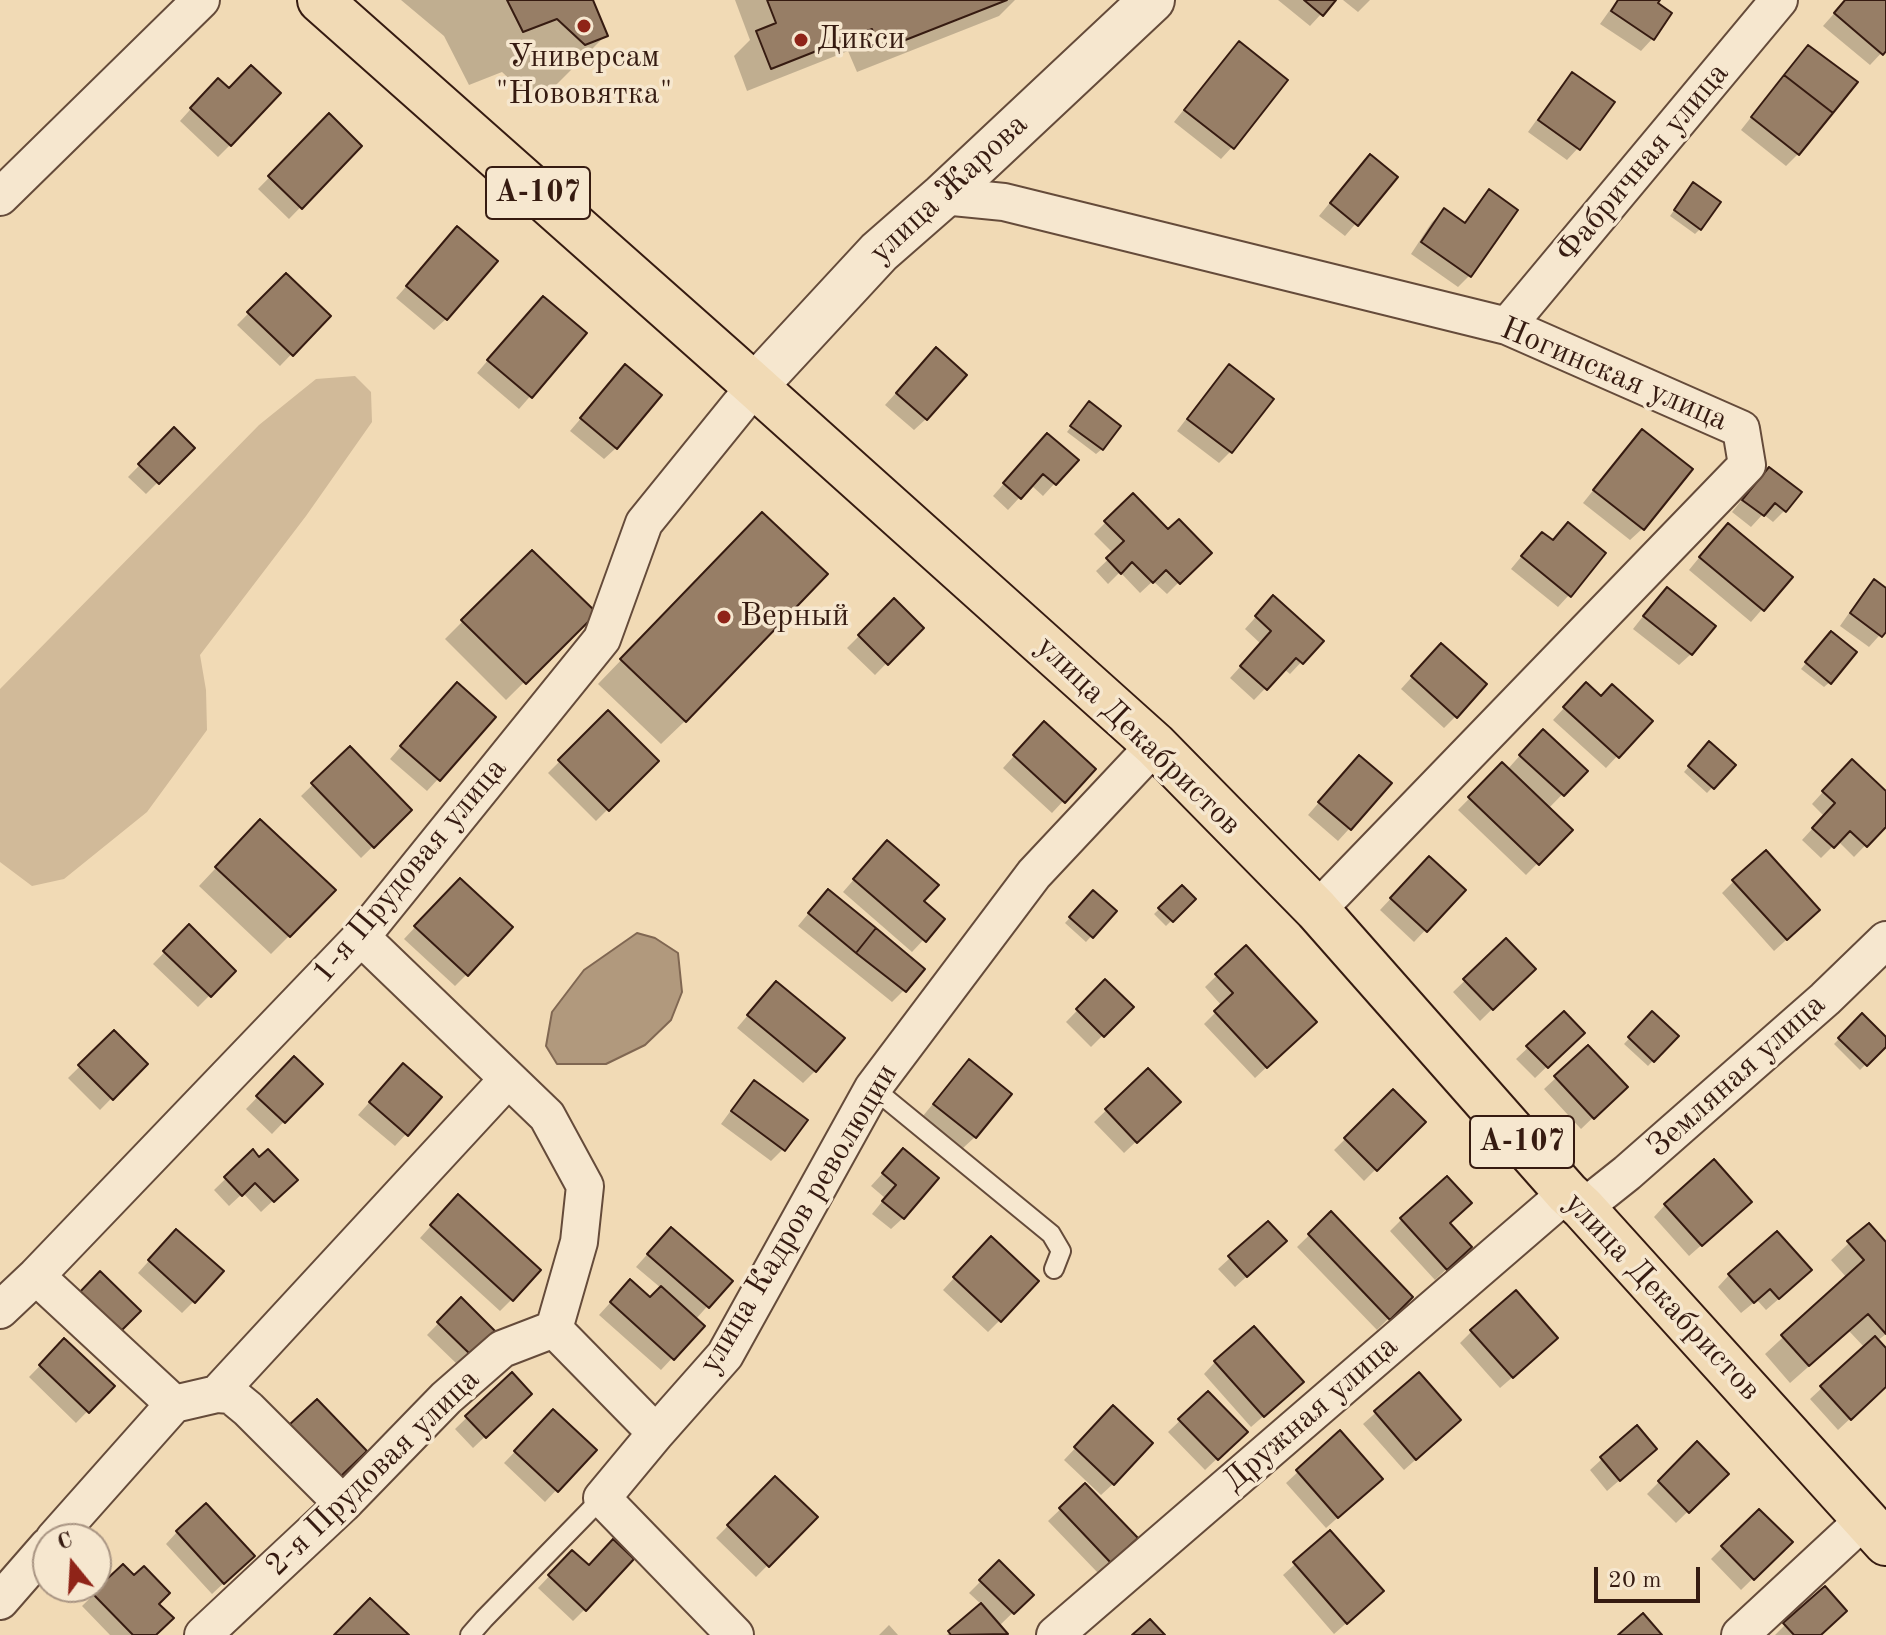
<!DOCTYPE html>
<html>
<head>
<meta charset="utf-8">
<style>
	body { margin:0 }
	#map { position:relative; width:1886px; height:1635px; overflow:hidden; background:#f1dab5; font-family:"Old Standard TT",serif }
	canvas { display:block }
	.north { position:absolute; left:32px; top:1523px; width:80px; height:80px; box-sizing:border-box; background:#f6e7cf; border:2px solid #a99583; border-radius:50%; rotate:342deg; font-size:22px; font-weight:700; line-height:32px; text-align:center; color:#361b11 }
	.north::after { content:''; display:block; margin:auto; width:28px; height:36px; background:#8f2418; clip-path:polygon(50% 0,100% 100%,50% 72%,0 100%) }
	.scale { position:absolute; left:1594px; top:1567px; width:106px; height:36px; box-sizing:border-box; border:4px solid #361b11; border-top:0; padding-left:10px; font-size:24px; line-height:28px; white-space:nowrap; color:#361b11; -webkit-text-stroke:6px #f6e7cf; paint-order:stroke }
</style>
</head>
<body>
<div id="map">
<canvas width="1886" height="1635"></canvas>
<div class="north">С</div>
<div class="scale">20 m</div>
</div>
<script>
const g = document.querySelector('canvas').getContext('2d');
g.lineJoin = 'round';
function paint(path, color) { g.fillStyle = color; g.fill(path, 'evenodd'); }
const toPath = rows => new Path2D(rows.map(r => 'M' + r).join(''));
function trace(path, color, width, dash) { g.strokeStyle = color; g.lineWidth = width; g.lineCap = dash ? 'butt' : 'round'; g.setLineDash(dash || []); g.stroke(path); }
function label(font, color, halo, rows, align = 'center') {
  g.font = font + ' "Old Standard TT",serif'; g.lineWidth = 7; g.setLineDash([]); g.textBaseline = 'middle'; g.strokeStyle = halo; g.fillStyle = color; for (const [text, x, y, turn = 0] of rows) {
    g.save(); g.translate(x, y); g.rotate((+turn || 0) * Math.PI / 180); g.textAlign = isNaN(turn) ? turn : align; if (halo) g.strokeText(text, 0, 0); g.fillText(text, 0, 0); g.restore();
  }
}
paint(toPath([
	[355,376,371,392,372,422,306,516,200,655,206,690,207,730,147,812,64,879,32,886,0,862,0,689,259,425,316,379]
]), '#d1ba99');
const water = toPath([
	[637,933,655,938,678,953,682,992,671,1020,645,1045,606,1064,557,1064,546,1046,552,1012,584,970,637,933]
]);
paint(water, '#b1997d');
trace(water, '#806752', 2);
paint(toPath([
	[401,0,590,0,605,36,551,90,530,98,502,72,469,85,444,36],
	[735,0,1015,0,999,16,857,72,848,51,747,91,734,56,750,40],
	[1278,0,1334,0,1310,26],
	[1343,0,1370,0,1358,12],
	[1617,0,1657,0,1655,3,1670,14,1652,39,1641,51,1600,24],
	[1846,0,1886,0,1886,48,1870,65,1823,26],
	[1239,44,1232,147,1221,159,1174,122,1227,55],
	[1808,47,1798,154,1786,166,1741,130,1797,59],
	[1573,74,1578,148,1567,160,1528,132,1561,86],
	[206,92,230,145,218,157,180,121],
	[329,116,360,146,289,219,258,189],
	[1358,168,1395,178,1345,236,1319,216],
	[1688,190,1700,229,1695,234,1670,216],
	[1489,192,1470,275,1458,287,1411,254,1432,222,1444,211,1463,224,1477,204],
	[446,241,446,319,434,330,396,298],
	[286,275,328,316,280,366,237,325],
	[531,310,585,334,519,409,477,373],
	[924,362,926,419,914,430,885,405],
	[625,367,616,448,604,459,570,431],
	[1229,367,1230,452,1219,463,1177,431,1217,379],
	[1084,409,1102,449,1096,454,1067,432],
	[174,430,192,448,146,494,128,477],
	[1631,443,1690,469,1642,529,1630,540,1583,503],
	[1036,447,1076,460,1043,496,1031,485,1008,510,993,496],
	[1769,469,1785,510,1773,522,1763,514,1751,527,1732,512,1757,481],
	[1133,495,1168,532,1209,552,1167,594,1153,581,1140,593,1120,572,1108,584,1096,571,1114,554,1094,534],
	[1716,537,1790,577,1751,622,1689,570],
	[739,538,685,721,661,744,598,684],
	[1552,542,1569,595,1558,607,1511,569,1530,546],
	[532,552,594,613,506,700,445,639],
	[1874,582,1886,590,1886,628,1869,647,1840,626,1863,593],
	[894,601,921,628,875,675,847,648],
	[1655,601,1691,654,1679,665,1633,629],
	[1262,610,1321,641,1290,674,1284,669,1254,700,1230,678,1261,644,1245,629],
	[1826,639,1830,682,1824,687,1801,669],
	[1430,657,1456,716,1444,728,1401,689],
	[445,696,494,718,427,791,390,759],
	[1575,696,1600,698,1650,721,1606,768,1553,720],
	[608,713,656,761,596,821,548,773],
	[1033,735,1093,769,1052,813,1003,768],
	[1531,743,1585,771,1548,809,1570,830,1526,875,1458,810,1502,765,1507,770],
	[1709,744,1733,765,1707,793,1684,772],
	[350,749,410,810,361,858,301,796],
	[1348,769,1390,784,1338,841,1308,815],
	[1840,773,1886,793,1886,824,1854,857,1838,841,1821,858,1802,840,1824,816,1812,804],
	[243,839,289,936,271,954,199,886],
	[876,854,921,902,942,920,912,952,843,892],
	[1429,858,1463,890,1414,942,1380,910],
	[1734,881,1806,922,1774,951,1722,893],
	[1182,887,1193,899,1166,926,1154,914],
	[448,892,467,974,455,986,404,939],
	[1093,893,1114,911,1086,942,1065,923],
	[817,903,904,990,892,1002,798,926],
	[189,927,234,971,198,1007,153,964],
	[1506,941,1533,969,1480,1021,1453,992],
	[1245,948,1303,1033,1255,1078,1204,1024,1222,1006,1205,987],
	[1105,982,1131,1007,1091,1047,1066,1022],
	[765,995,815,1071,803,1083,737,1028],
	[1564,1014,1582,1033,1535,1078,1516,1059],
	[1652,1014,1676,1036,1648,1066,1624,1044],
	[1862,1016,1886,1040,1886,1044,1860,1070,1834,1044],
	[114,1033,145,1064,100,1110,68,1078],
	[1588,1048,1625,1087,1581,1129,1544,1089],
	[294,1059,320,1084,272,1134,246,1109],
	[969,1062,975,1137,963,1148,923,1116,957,1074],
	[1148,1070,1178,1102,1124,1153,1094,1122],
	[392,1077,440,1097,395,1146,358,1115],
	[755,1083,783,1149,771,1161,721,1124,743,1094],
	[1393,1092,1423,1122,1364,1181,1334,1150],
	[253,1152,259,1160,295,1180,261,1212,243,1193,229,1206,214,1190],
	[892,1163,903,1218,891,1229,872,1214,885,1198,871,1186],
	[1665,1205,1738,1213,1689,1256,1654,1217],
	[446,1209,512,1299,500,1311,420,1238],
	[1331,1214,1410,1297,1377,1330,1297,1247],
	[1402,1219,1448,1224,1457,1259,1435,1280,1390,1231],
	[659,1241,730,1281,695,1320,702,1326,661,1370,599,1315,619,1293,650,1300,661,1288,636,1267],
	[165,1243,194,1301,182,1313,138,1273],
	[1849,1243,1886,1245,1886,1334,1877,1341,1886,1351,1886,1385,1838,1430,1810,1399,1865,1348,1849,1331,1790,1383,1765,1354,1847,1278,1831,1260],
	[979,1251,1000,1320,988,1332,943,1290],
	[1273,1253,1235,1287,1218,1269,1230,1258],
	[1729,1275,1798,1282,1766,1310,1757,1300,1741,1313,1718,1287],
	[461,1300,494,1333,460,1367,427,1335],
	[1472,1331,1544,1350,1500,1388,1460,1343],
	[64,1341,112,1386,76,1423,29,1377],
	[1215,1362,1290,1393,1251,1427,1204,1374],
	[511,1375,530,1394,473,1448,455,1429],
	[1418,1375,1447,1432,1404,1470,1363,1424],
	[1208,1394,1245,1432,1205,1470,1168,1432],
	[553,1412,594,1450,545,1502,504,1463],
	[1102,1420,1113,1484,1101,1495,1064,1460],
	[1340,1433,1369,1490,1326,1528,1286,1483],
	[1697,1444,1726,1474,1676,1523,1647,1494],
	[1602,1459,1643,1460,1607,1491,1590,1470],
	[775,1478,815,1517,756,1577,716,1538],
	[1085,1486,1123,1550,1098,1573,1048,1521],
	[1759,1511,1790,1542,1741,1590,1711,1559],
	[177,1532,241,1567,212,1594,166,1544],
	[1330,1533,1369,1603,1334,1634,1283,1575],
	[572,1552,585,1609,573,1621,538,1588],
	[999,1563,1031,1595,999,1626,1005,1633,1004,1635,947,1635,982,1605,969,1593],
	[123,1566,154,1635,110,1635,82,1606],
	[889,1625,898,1635,879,1635],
	[1785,1625,1819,1635,1775,1635]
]), '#0003');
const building = toPath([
	[507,0,593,0,608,36,585,45,557,19,523,32,507,0],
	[767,0,1007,0,880,50,872,29,771,69,756,31,776,23,767,0],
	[1304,0,1336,0,1323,16,1304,0],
	[1618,0,1660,0,1658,3,1672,13,1654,40,1611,11,1618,0],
	[1845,0,1886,0,1886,51,1883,55,1834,13,1845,0],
	[1239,41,1288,80,1234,149,1184,110,1239,41],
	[1808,45,1858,82,1833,113,1784,75,1808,45],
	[251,65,281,93,231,146,190,108,218,78,229,88,251,65],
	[1572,72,1615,102,1580,150,1538,120,1572,72],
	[1784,75,1833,113,1799,155,1751,117,1784,75],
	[329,113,362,146,302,209,268,176,329,113],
	[1370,154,1398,177,1358,226,1330,203,1370,154],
	[1693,182,1721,202,1701,230,1674,210,1693,182],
	[1489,189,1518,210,1471,277,1421,242,1444,208,1465,223,1489,189],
	[457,226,498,261,447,320,406,286,457,226],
	[286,273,331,316,293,356,247,312,286,273],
	[543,296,587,333,532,398,487,360,543,296],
	[936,347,967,375,927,420,896,393,936,347],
	[625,364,662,395,617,449,580,418,625,364],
	[1229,364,1274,399,1232,453,1187,419,1229,364],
	[1089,401,1121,426,1103,450,1070,426,1089,401],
	[174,427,195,448,159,484,138,464,174,427],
	[1642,429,1693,469,1644,530,1593,490,1642,429],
	[1047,433,1079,460,1056,485,1043,474,1021,499,1003,483,1047,433],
	[1769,467,1802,492,1786,512,1775,503,1764,516,1742,500,1769,467],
	[1133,493,1168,529,1179,519,1212,553,1180,584,1166,570,1153,583,1132,562,1121,574,1106,558,1124,541,1104,521,1133,493],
	[762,512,828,574,686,722,620,659,762,512],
	[1568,522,1606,553,1571,597,1521,556,1542,532,1553,540,1568,522],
	[1728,523,1793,577,1764,611,1699,557,1728,523],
	[532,550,597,613,526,684,461,620,532,550],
	[1874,579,1886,588,1886,632,1882,637,1850,613,1874,579],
	[1667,587,1716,626,1692,655,1643,616,1667,587],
	[1273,595,1324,641,1303,664,1296,658,1267,690,1240,666,1271,631,1255,616,1273,595],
	[894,598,924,628,888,665,858,635,894,598],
	[1831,631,1857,652,1831,684,1805,662,1831,631],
	[1441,643,1487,684,1457,718,1411,676,1441,643],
	[457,682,496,717,440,781,400,746,457,682],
	[1586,682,1601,696,1612,684,1653,721,1619,758,1563,707,1586,682],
	[608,710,659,761,609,811,558,760,608,710],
	[1044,721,1096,769,1065,803,1013,755,1044,721],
	[1543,729,1588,771,1564,796,1519,755,1543,729],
	[1709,741,1736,765,1714,789,1688,766,1709,741],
	[350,746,412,810,374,848,311,783,350,746],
	[1359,755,1392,783,1351,830,1318,802,1359,755],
	[1852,759,1886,791,1886,827,1867,847,1850,831,1834,848,1812,828,1835,803,1822,791,1852,759],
	[1502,762,1573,830,1539,865,1468,797,1502,762],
	[260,819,336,890,290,937,215,867,260,819],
	[887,840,939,885,924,901,945,919,926,942,853,879,887,840],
	[1766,850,1820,910,1787,940,1732,880,1766,850],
	[1429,856,1466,890,1427,932,1390,898,1429,856],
	[460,878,513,927,468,976,414,926,460,878],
	[1182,885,1196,899,1173,922,1158,908,1182,885],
	[828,889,876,928,856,953,808,913,828,889],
	[1093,890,1117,911,1093,938,1069,917,1093,890],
	[189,924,236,971,211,997,163,951,189,924],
	[876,928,925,969,906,992,856,953,876,928],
	[1506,938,1536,969,1493,1010,1463,979,1506,938],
	[1246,945,1317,1022,1267,1068,1214,1011,1233,993,1215,974,1246,945],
	[1105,979,1134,1007,1104,1037,1076,1009,1105,979],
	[776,981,845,1038,816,1072,747,1015,776,981],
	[1564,1011,1585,1033,1548,1068,1526,1046,1564,1011],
	[1652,1011,1679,1036,1654,1062,1628,1037,1652,1011],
	[1862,1013,1886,1037,1886,1047,1867,1066,1838,1038,1862,1013],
	[114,1030,148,1064,113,1100,78,1065,114,1030],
	[1588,1045,1628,1087,1594,1119,1554,1076,1588,1045],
	[294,1056,323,1084,285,1123,256,1096,294,1056],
	[969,1059,1012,1094,976,1138,933,1104,969,1059],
	[403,1063,442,1097,408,1136,369,1102,403,1063],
	[1148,1068,1181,1102,1137,1143,1105,1109,1148,1068],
	[754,1080,808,1120,785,1151,731,1111,754,1080],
	[1393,1089,1426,1122,1377,1171,1344,1138,1393,1089],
	[903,1148,939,1178,904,1219,882,1201,896,1185,882,1173,903,1148],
	[253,1149,259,1157,268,1149,298,1180,274,1202,255,1183,242,1196,224,1177,253,1149],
	[1714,1159,1752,1202,1702,1246,1664,1204,1714,1159],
	[1447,1176,1472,1203,1450,1223,1472,1247,1447,1270,1400,1218,1447,1176],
	[458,1194,541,1270,513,1301,430,1225,458,1194],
	[1331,1211,1413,1297,1390,1320,1308,1234,1331,1211],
	[1268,1221,1287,1241,1247,1277,1228,1256,1268,1221],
	[1869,1223,1886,1242,1886,1334,1868,1314,1809,1366,1781,1335,1864,1260,1847,1241,1869,1223],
	[671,1227,733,1281,709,1308,647,1254,671,1227],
	[176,1229,224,1271,195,1303,148,1260,176,1229],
	[1777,1231,1812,1270,1779,1299,1770,1289,1754,1303,1728,1274,1777,1231],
	[991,1236,1039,1281,1001,1322,953,1277,991,1236],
	[100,1271,141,1311,118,1334,77,1295,100,1271],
	[630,1279,650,1297,661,1286,705,1326,674,1360,610,1302,630,1279],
	[1516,1290,1558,1338,1513,1378,1470,1330,1516,1290],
	[461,1297,497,1333,473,1357,437,1322,461,1297],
	[1254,1326,1304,1382,1264,1417,1214,1361,1254,1326],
	[1875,1336,1886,1348,1886,1387,1851,1420,1820,1386,1875,1336],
	[64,1338,115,1386,89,1413,39,1365,64,1338],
	[512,1372,532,1394,486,1438,465,1416,512,1372],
	[1419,1372,1461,1420,1416,1460,1374,1411,1419,1372],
	[1208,1391,1248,1432,1218,1460,1178,1419,1208,1391],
	[317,1399,367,1451,339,1478,289,1425,317,1399],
	[1113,1405,1153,1443,1114,1485,1074,1447,1113,1405],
	[553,1409,597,1450,558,1492,514,1451,553,1409],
	[1637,1425,1657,1449,1620,1481,1600,1457,1637,1425],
	[1340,1430,1383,1479,1338,1518,1296,1470,1340,1430],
	[1697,1441,1729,1474,1689,1513,1658,1481,1697,1441],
	[775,1476,818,1517,769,1567,727,1525,775,1476],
	[1085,1483,1138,1538,1111,1563,1059,1508,1085,1483],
	[206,1503,255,1556,224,1584,176,1531,206,1503],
	[1759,1509,1793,1542,1754,1580,1721,1546,1759,1509],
	[1330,1530,1384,1591,1347,1624,1293,1562,1330,1530],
	[613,1539,634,1559,586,1611,548,1575,572,1550,589,1565,613,1539],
	[999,1560,1034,1595,1014,1614,979,1580,999,1560],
	[123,1564,134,1575,144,1566,170,1593,159,1604,174,1618,156,1635,133,1635,92,1593,123,1564],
	[1825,1586,1847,1611,1821,1635,1794,1635,1783,1623,1825,1586],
	[370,1598,409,1635,334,1635,370,1598],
	[981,1603,1008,1634,951,1635,948,1631,981,1603],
	[1643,1613,1662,1635,1618,1635,1643,1613],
	[1150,1619,1165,1635,1132,1635,1150,1619]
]);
paint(building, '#977e66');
trace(building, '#361b11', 2);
const service = toPath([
	[873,1088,1051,1234,1061,1251,1054,1269],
	[470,1635,484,1619,602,1498]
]);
const minor = toPath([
	[943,196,1004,202,1507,326,1741,429,1747,465,1317,910],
	[0,197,201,0],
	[1507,326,1779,0],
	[361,937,547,1116,585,1186,579,1242,554,1329,656,1433,602,1498,735,1635],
	[1583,1208,1627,1173,1825,999,1886,940],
	[36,1276,174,1404],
	[0,1310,36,1276,361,937,602,639,644,523,755,386],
	[217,1394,508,1079],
	[174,1404,217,1394,231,1395,248,1409,343,1504],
	[656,1433,725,1355,873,1088,1034,874,1155,745],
	[54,1539,174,1404],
	[0,1601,48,1546],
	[203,1635,343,1504,446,1398,502,1349,554,1329],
	[1055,1635,1567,1193],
	[1740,1635,1865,1519]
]);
const tertiary = toPath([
	[755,386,879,252,943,196,1152,0]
]);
const trunk = toPath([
	[320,0,727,361,1155,745,1317,910,1567,1193,1583,1208,1886,1543]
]);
trace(service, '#654b3a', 22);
trace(minor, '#654b3a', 40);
trace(tertiary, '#654b3a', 48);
trace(trunk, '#361b11', 48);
trace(service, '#f6e7cf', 18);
trace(minor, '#f6e7cf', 36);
trace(tertiary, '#f6e7cf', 44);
trace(trunk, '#f1dab5', 44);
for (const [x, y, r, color] of [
	[584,26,8,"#8f2418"],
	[801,40,8,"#8f2418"],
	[724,617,8,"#8f2418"]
]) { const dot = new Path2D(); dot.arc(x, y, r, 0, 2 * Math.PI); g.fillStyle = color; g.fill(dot); trace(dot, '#f6e7cf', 3); }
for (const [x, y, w] of [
	[538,193,104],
	[1522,1142,104]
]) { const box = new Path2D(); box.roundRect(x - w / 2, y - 26, w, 52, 6); g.fillStyle = '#f6e7cf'; g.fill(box); trace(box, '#361b11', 2); }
label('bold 30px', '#361b11', null, [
	["А-107",538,193],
	["А-107",1522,1142]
]);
label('32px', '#361b11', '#f6e7cf', [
	["Дикси",817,40],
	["Универсам",584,58,"center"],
	["\"Нововятка\"",584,95,"center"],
	["Верный",740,617]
], 'left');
label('32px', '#361b11', '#f6e7cf', [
	["Фабричная улица",1643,163,-50],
	["улица Жарова",949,189,-43],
	["Ногинская улица",1614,375,23],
	["улица Декабристов",1138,736,44],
	["1-я Прудовая улица",410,871,-50],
	["Земляная улица",1737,1076,-42],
	["улица Кадров революции",799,1219,-59],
	["улица Декабристов",1662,1297,47],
	["Дружная улица",1311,1414,-41],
	["2-я Прудовая улица",373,1473,-44]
]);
</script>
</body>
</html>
